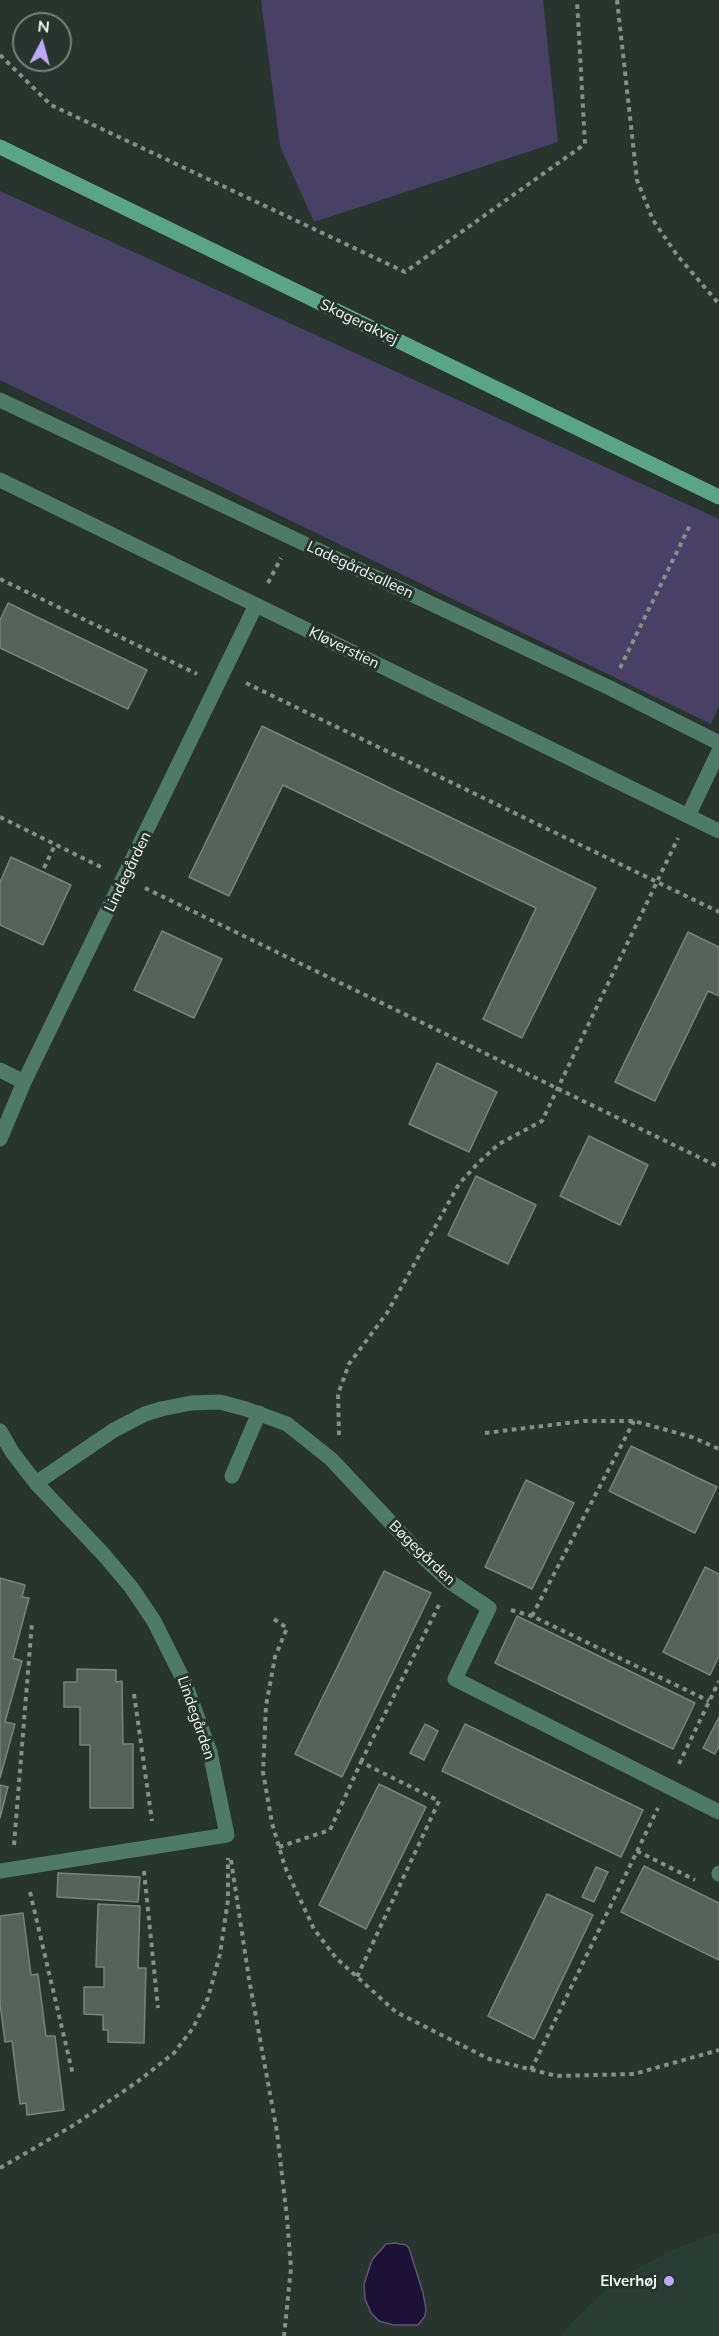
<!DOCTYPE html>
<html>
<head>
<meta charset="utf-8">
<style>
	body { margin:0 }
	#map { position:relative; width:719px; height:2336px; overflow:hidden; background:#28342e; font-family:Mulish,sans-serif }
	canvas { display:block }
	.north { position:absolute; left:12px; top:12px; width:60px; height:60px; box-sizing:border-box; background:#28342e; border:2px solid #78827d; border-radius:50%; rotate:6deg; font-size:16px; font-weight:700; line-height:24px; text-align:center; color:#eff7f3 }
	.north::after { content:''; display:block; margin:auto; width:21px; height:27px; background:#bcaaf6; clip-path:polygon(50% 0,100% 100%,50% 72%,0 100%) }
</style>
</head>
<body>
<div id="map">
<canvas width="719" height="2336"></canvas>
<div class="north">N</div>
</div>
<script>
const g = document.querySelector('canvas').getContext('2d');
g.lineJoin = 'round';
function paint(path, color) { g.fillStyle = color; g.fill(path, 'evenodd'); }
const toPath = rows => new Path2D(rows.map(r => 'M' + r).join(''));
function trace(path, color, width, dash) { g.strokeStyle = color; g.lineWidth = width; g.lineCap = dash ? 'butt' : 'round'; g.setLineDash(dash || []); g.stroke(path); }
function label(font, color, halo, rows, align = 'center') {
  g.font = font + ' Mulish,sans-serif'; g.lineWidth = 6; g.setLineDash([]); g.textBaseline = 'middle'; g.strokeStyle = halo; g.fillStyle = color; for (const [text, x, y, turn = 0] of rows) {
    g.save(); g.translate(x, y); g.rotate((+turn || 0) * Math.PI / 180); g.textAlign = isNaN(turn) ? turn : align; if (halo) g.strokeText(text, 0, 0); g.fillText(text, 0, 0); g.restore();
  }
}
paint(toPath([
	[719,2232,719,2336,560,2336,573,2321,603,2293,636,2269,672,2250]
]), '#293d34');
paint(toPath([
	[261,0,543,0,558,142,314,222,280,146],
	[0,191,719,519,719,706,711,724,0,380]
]), '#494065');
const water = toPath([
	[395,2243,406,2245,409,2248,423,2293,426,2309,425,2316,418,2325,393,2325,379,2321,371,2313,365,2299,364,2284,372,2260,386,2244,395,2243]
]);
paint(water, '#1e1138');
trace(water, '#5d5670', 1.5);
const building = toPath([
	[8,603,147,670,128,709,0,648,0,620,8,603],
	[262,726,596,888,522,1038,483,1019,536,908,283,785,229,896,189,877,262,726],
	[11,857,71,885,43,945,0,925,0,882,11,857],
	[162,931,222,959,194,1018,134,990,162,931],
	[688,932,719,947,719,996,708,991,655,1101,615,1082,688,932],
	[437,1063,497,1092,469,1152,409,1124,437,1063],
	[589,1136,648,1165,620,1225,560,1196,589,1136],
	[476,1176,536,1205,508,1264,448,1235,476,1176],
	[631,1446,717,1487,695,1533,609,1491,631,1446],
	[526,1480,574,1503,532,1589,485,1567,526,1480],
	[705,1567,719,1574,719,1656,710,1675,663,1652,705,1567],
	[384,1571,431,1593,342,1777,295,1754,384,1571],
	[0,1578,25,1585,22,1597,29,1598,13,1658,22,1661,5,1722,15,1724,0,1778,0,1578],
	[517,1616,695,1703,673,1749,495,1663,517,1616],
	[77,1669,116,1670,116,1682,122,1681,123,1744,133,1744,133,1808,90,1808,90,1745,80,1745,80,1707,64,1707,64,1682,77,1682,77,1669],
	[719,1717,719,1746,715,1754,703,1748,719,1717],
	[425,1724,438,1731,424,1760,410,1753,425,1724],
	[465,1724,643,1810,621,1857,442,1771,465,1724],
	[379,1784,426,1807,366,1929,319,1905,379,1784],
	[0,1785,8,1787,0,1818,0,1785],
	[644,1866,719,1903,719,1960,621,1912,644,1866],
	[596,1867,608,1872,594,1902,582,1897,596,1867],
	[58,1873,140,1877,138,1902,57,1897,58,1873],
	[547,1894,593,1915,534,2039,488,2016,547,1894],
	[98,1904,140,1906,138,1968,146,1968,144,2043,108,2042,108,2030,103,2030,103,2015,84,2014,84,1987,104,1987,104,1967,96,1967,98,1904],
	[23,1913,31,1975,38,1974,46,2036,55,2036,64,2110,27,2115,26,2103,20,2104,12,2041,5,2042,0,2003,0,1916,23,1913]
]);
paint(building, '#56635d');
trace(building, '#76847e', 1.5);
trace(toPath([
	[617,0,637,180,653,220,677,255,719,304],
	[0,55,51,105,405,272,585,144,577,0],
	[0,579,197,674],
	[268,583,281,558],
	[620,668,691,523],
	[246,683,719,912],
	[0,817,103,868],
	[44,868,55,845],
	[145,888,719,1167],
	[485,1433,584,1421,634,1421,692,1437,719,1449],
	[339,1435,338,1394,349,1364,387,1313,459,1184,478,1163,499,1144,542,1121,678,838],
	[511,1610,532,1616,709,1701],
	[532,1616,634,1421],
	[274,1619,287,1628,275,1657,266,1706,263,1772,272,1823,285,1867,314,1929,336,1958,396,2012,489,2059,557,2076,634,2074,719,2050],
	[134,1694,152,1821],
	[361,1762,439,1605],
	[679,1764,719,1681],
	[14,1845,32,1622],
	[279,1847,330,1830,361,1762,439,1801,357,1977],
	[637,1851,695,1880],
	[231,1860,249,1979,277,2132,287,2218,291,2268,284,2336],
	[144,1871,158,2008],
	[30,1892,73,2075],
	[531,2070,658,1808],
	[0,2168,74,2125,137,2082,174,2053,193,2028,208,1998,220,1954,228,1900,228,1858]
]), '#858f8a', 4, [4.5, 4.5]);
trace(toPath([
	[232,1476,259,1413]
]), '#4d7b68', 15);
trace(toPath([
	[0,400,610,688,719,743],
	[0,480,719,831],
	[688,816,719,751],
	[0,1070,24,1082],
	[0,1139,24,1082,256,605],
	[0,1431,12,1452,36,1483,104,1555,131,1587,154,1621,185,1683,210,1752,227,1835,0,1871],
	[36,1483,114,1430,145,1414,161,1409,191,1403,220,1402,246,1409,287,1424,331,1459,422,1556,450,1582,489,1608,455,1679,719,1812],
	[719,1873,719,1874]
]), '#4d7b68', 15);
trace(toPath([
	[0,147,719,497]
]), '#59a586', 15);
for (const [x, y, r, color] of [
	[669,2281,6,"#bcaaf6"]
]) { const dot = new Path2D(); dot.arc(x, y, r, 0, 2 * Math.PI); g.fillStyle = color; g.fill(dot); trace(dot, '#28342e', 2); }
label('15px', '#eff7f3', '#28342e', [
	["Skagerakvej",359,322,26],
	["Ladegårdsalleen",360,570,25],
	["Kløverstien",344,648,26],
	["Lindegården",128,872,-64],
	["Bøgegården",422,1553,44],
	["Lindegården",196,1718,71]
]);
label('bold 15px', '#eff7f3', '#28342e', [
	["Elverhøj",657,2281]
], 'right');
</script>
</body>
</html>
